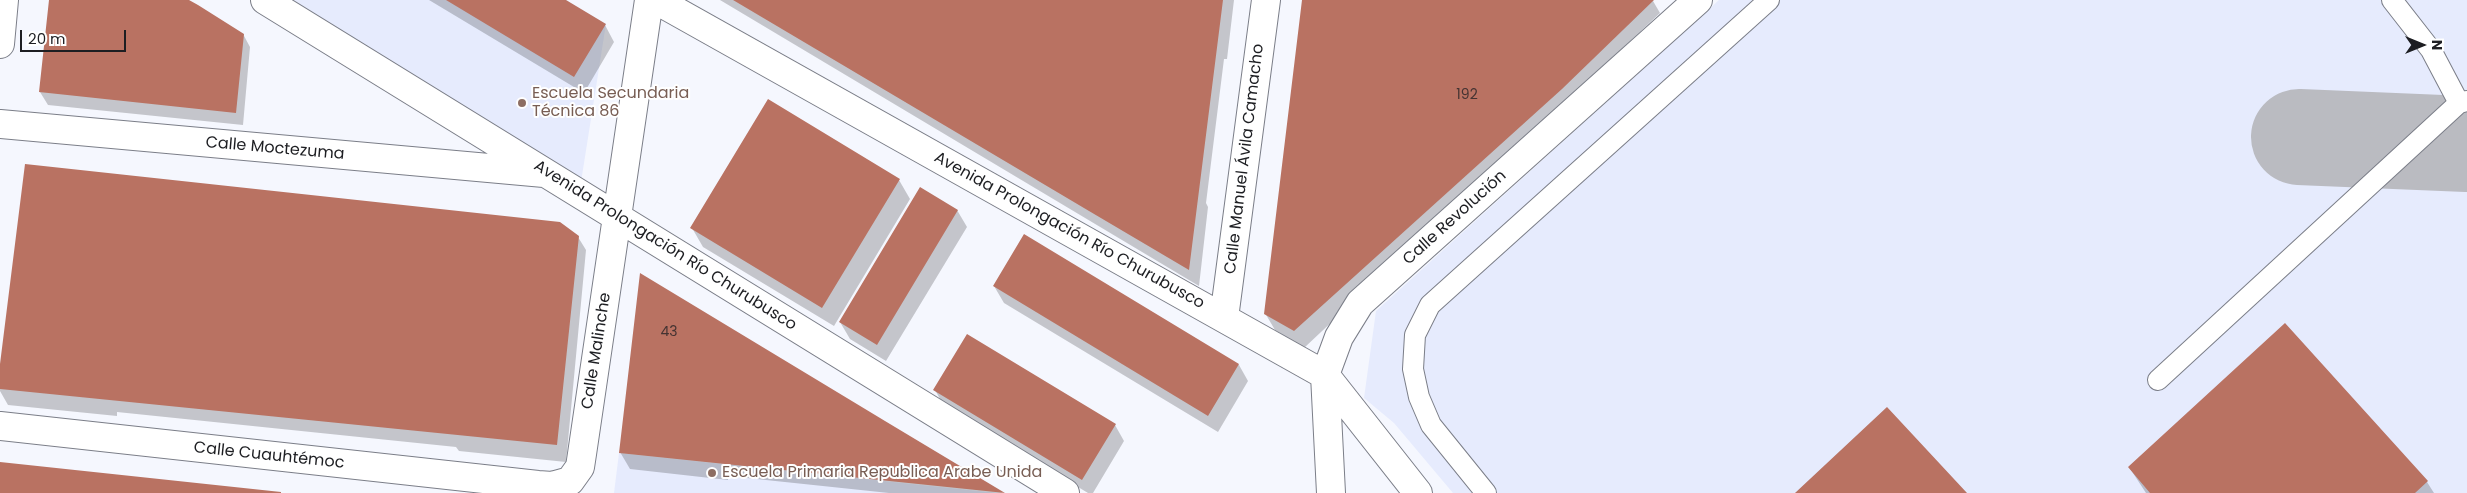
<!DOCTYPE html>
<html>
<head>
<meta charset="utf-8">
<style>
	body { margin:0 }
	#map { position:relative; width:2467px; height:493px; overflow:hidden; background:#f5f7fe; font-family:Poppins,sans-serif }
	canvas { display:block }
	.north { position:absolute; left:2397px; top:20px; width:50px; height:50px; -webkit-text-stroke:4px #fff; paint-order:stroke; rotate:90deg; font-size:14px; font-weight:700; line-height:20px; text-align:center; color:#1d1e22 }
	.north::after { content:''; display:block; margin:auto; width:18px; height:22px; background:#1d1e22; clip-path:polygon(50% 0,100% 100%,50% 72%,0 100%) }
	.scale { position:absolute; left:20px; top:30px; width:106px; height:22px; box-sizing:border-box; border:2px solid #1d1e22; border-top:0; padding-left:6px; font-size:15px; line-height:18px; white-space:nowrap; color:#1d1e22; -webkit-text-stroke:4px #fff; paint-order:stroke }
</style>
</head>
<body>
<div id="map">
<canvas width="2467" height="493"></canvas>
<div class="north">N</div>
<div class="scale">20 m</div>
</div>
<script>
const g = document.querySelector('canvas').getContext('2d');
g.lineJoin = 'round';
function paint(path, color) { g.fillStyle = color; g.fill(path, 'evenodd'); }
const toPath = rows => new Path2D(rows.map(r => 'M' + r).join(''));
function trace(path, color, width, dash) { g.strokeStyle = color; g.lineWidth = width; g.lineCap = dash ? 'butt' : 'round'; g.setLineDash(dash || []); g.stroke(path); }
function label(font, color, halo, rows, align = 'center') {
  g.font = font + ' Poppins,sans-serif'; g.lineWidth = 4; g.setLineDash([]); g.textBaseline = 'middle'; g.strokeStyle = halo; g.fillStyle = color; for (const [text, x, y, turn = 0] of rows) {
    g.save(); g.translate(x, y); g.rotate((+turn || 0) * Math.PI / 180); g.textAlign = isNaN(turn) ? turn : align; if (halo) g.strokeText(text, 0, 0); g.fillText(text, 0, 0); g.restore();
  }
}
paint(toPath([
	[280,0,566,0,606,24,581,182],
	[1719,0,2467,0,2467,493,1453,493,1394,423,1364,398,1376,311],
	[619,453,997,493,614,493]
]), '#e6ebfd');
paint(toPath([
	[50,0,186,0,243,34,250,47,243,125,48,105,40,92],
	[429,0,563,0,605,25,614,42,584,93],
	[720,0,1234,0,1227,59,1224,59,1206,203,1208,207,1199,286],
	[1303,0,1649,0,1653,1,1660,13,1304,348,1275,330,1265,313],
	[899,180,910,199,834,326,703,247,692,228],
	[957,210,967,227,886,361,850,339,840,322],
	[578,237,586,250,566,462,459,451,456,447,117,412,117,416,8,405,0,391,0,375],
	[994,286,1239,365,1248,381,1218,432,1004,303],
	[689,304,1003,493,889,493,728,476,728,480,630,469,620,452],
	[2285,325,2427,482,2434,493,2146,493,2129,467],
	[935,390,1115,425,1124,441,1093,493,1088,493,944,406]
]), '#0003');
trace(toPath([
	[2299,137,2467,144]
]), '#babbc1', 96);
paint(toPath([
	[49,0,189,0,198,5,244,34,236,113,39,92],
	[446,0,566,0,606,24,574,77],
	[733,0,1223,0,1189,270,1089,211],
	[1302,0,1654,0,1562,89,1294,331,1264,314],
	[768,99,900,179,822,308,690,228],
	[25,164,560,222,579,236,557,445,0,389,0,364],
	[920,187,958,210,877,345,839,322],
	[1024,234,1239,364,1208,416,993,286],
	[640,273,885,421,1005,493,619,453],
	[2285,323,2428,481,2415,493,2150,493,2128,467],
	[967,334,1116,424,1082,480,933,390],
	[1887,407,1967,493,1795,493],
	[0,462,281,492,281,493,0,493]
]), '#b97262');
const lane = toPath([
	[2392,0,2431,50,2459,103],
	[2158,380,2459,103,2467,101],
	[1486,493,1431,425,1419,397,1413,369,1415,335,1430,305,1769,0]
]);
const street = toPath([
	[265,0,1065,493],
	[656,0,1325,375,1418,493],
	[0,44,4,0],
	[0,124,544,173],
	[1224,318,1266,0],
	[0,426,538,485,552,486,570,481,580,467,582,454,649,0],
	[1331,493,1325,375,1339,337,1360,303,1698,0]
]);
trace(lane, '#7b7e88', 22);
trace(street, '#7b7e88', 30);
trace(lane, '#fff', 20);
trace(street, '#fff', 28);
for (const [x, y, r, color] of [
	[522,103,5,"#8d6e63"],
	[712,473,5,"#8d6e63"]
]) { const dot = new Path2D(); dot.arc(x, y, r, 0, 2 * Math.PI); g.fillStyle = color; g.fill(dot); trace(dot, '#fff', 2); }
label('14px', '#443332', null, [
	["192",1467,95],
	["43",669,332]
]);
label('16px', '#785e54', '#fff', [
	["Escuela Secundaria",532,94],
	["Técnica 86",532,112],
	["Escuela Primaria Republica Arabe Unida",722,473]
], 'left');
label('16px', '#1d1e22', '#fff', [
	["Calle Moctezuma",275,149,5],
	["Calle Manuel Ávila Camacho",1245,159,-83],
	["Calle Revolución",1455,218,-42],
	["Avenida Prolongación Río Churubusco",1069,231,29],
	["Avenida Prolongación Río Churubusco",665,246,32],
	["Calle Malinche",597,351,-81],
	["Calle Cuauhtémoc",269,456,6]
]);
</script>
</body>
</html>
